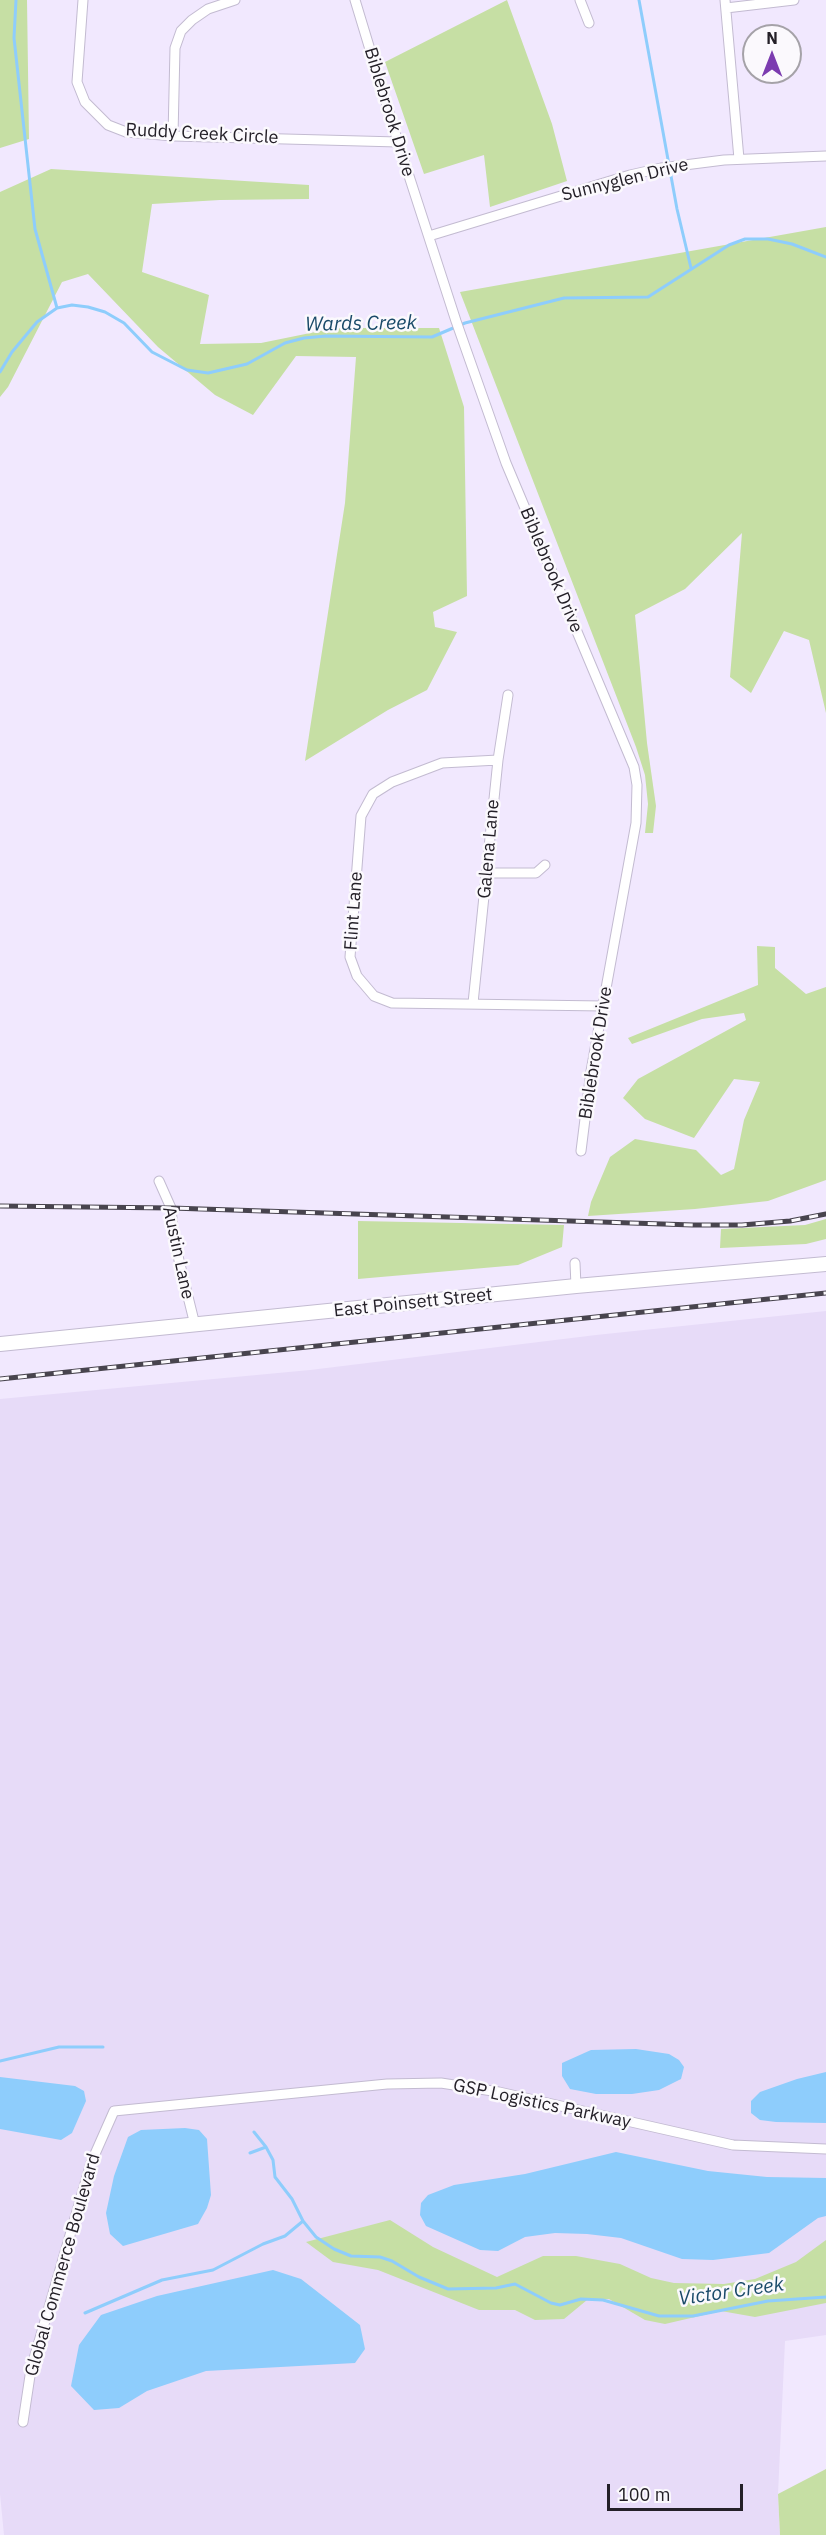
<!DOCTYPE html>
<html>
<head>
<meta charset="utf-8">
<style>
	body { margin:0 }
	#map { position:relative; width:826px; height:2535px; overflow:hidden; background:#f1e8fe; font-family:"IBM Plex Sans",sans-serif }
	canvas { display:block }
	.north { position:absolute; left:742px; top:24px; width:60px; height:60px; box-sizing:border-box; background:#fbf9fd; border:2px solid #a5a2a8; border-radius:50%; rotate:0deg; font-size:16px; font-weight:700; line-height:24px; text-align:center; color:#242028 }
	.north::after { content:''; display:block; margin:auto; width:21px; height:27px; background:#7c3cb0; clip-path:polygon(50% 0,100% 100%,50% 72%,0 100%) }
	.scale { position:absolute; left:607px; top:2484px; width:136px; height:27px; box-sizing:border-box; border:3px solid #242028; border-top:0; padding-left:8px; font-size:18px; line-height:21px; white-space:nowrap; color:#242028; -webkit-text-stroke:4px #fbf9fd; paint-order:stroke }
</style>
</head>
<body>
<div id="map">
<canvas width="826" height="2535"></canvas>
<div class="north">N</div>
<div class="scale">100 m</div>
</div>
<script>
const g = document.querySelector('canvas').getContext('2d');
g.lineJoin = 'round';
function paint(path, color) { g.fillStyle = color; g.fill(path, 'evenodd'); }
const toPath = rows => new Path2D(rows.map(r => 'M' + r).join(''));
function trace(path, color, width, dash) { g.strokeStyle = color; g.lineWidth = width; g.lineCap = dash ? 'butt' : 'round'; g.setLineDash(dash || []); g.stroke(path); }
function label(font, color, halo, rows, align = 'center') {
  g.font = font + ' "IBM Plex Sans",sans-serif'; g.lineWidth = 5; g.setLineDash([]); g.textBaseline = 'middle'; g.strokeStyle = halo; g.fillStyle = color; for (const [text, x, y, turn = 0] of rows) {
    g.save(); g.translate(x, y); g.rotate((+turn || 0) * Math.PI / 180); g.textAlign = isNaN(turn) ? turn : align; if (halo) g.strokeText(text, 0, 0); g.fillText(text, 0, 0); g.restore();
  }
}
paint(toPath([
	[826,1311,826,2335,785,2341,778,2494,780,2535,4,2535,0,2494,0,1399,310,1370,596,1335]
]), '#e7dbf8');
paint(toPath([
	[0,0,27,0,29,139,0,148],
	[507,0,552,124,567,181,490,207,484,155,424,174,385,62],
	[51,169,309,185,309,199,220,200,152,204,142,272,209,295,200,344,261,343,335,328,439,328,464,407,467,596,433,612,435,627,457,632,427,690,388,710,305,761,345,503,356,357,296,356,253,415,215,395,158,347,88,274,62,282,8,387,0,397,0,192],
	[826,227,826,713,809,640,784,631,751,693,730,677,742,533,685,589,635,615,647,743,656,806,653,833,645,833,648,804,645,775,636,747,460,292],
	[757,946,775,947,775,968,806,994,826,987,826,1180,768,1201,695,1209,588,1216,591,1202,610,1157,635,1139,696,1150,721,1175,734,1169,744,1120,760,1082,734,1079,694,1138,645,1119,623,1098,638,1079,746,1020,744,1013,702,1019,632,1044,628,1038,758,985],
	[826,1219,826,1239,806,1244,720,1248,721,1229,805,1225],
	[358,1221,564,1225,562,1247,518,1265,358,1279],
	[390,2220,433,2247,497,2277,543,2256,576,2256,620,2264,651,2278,674,2283,724,2284,755,2279,796,2262,826,2240,826,2303,755,2317,721,2311,665,2324,645,2320,609,2299,587,2300,564,2319,535,2320,515,2310,479,2310,378,2270,333,2262,306,2242],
	[826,2469,826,2535,780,2535,778,2494]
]), '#c6dfa4');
paint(toPath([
	[636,2049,669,2054,679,2060,684,2067,681,2079,659,2090,632,2094,596,2094,570,2089,562,2076,562,2063,591,2050],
	[826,2072,826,2123,776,2122,760,2120,751,2113,751,2101,760,2092,797,2079],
	[0,2077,75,2086,84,2091,86,2101,72,2133,61,2140,0,2129],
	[185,2128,199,2130,207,2139,211,2195,207,2208,198,2224,123,2246,110,2234,106,2213,114,2176,128,2137,141,2130],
	[616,2152,708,2171,767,2177,826,2178,826,2216,818,2218,769,2253,713,2260,682,2259,621,2238,587,2234,555,2233,525,2237,498,2251,480,2250,426,2226,420,2215,421,2203,428,2195,454,2185,525,2174],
	[273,2270,301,2279,360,2325,365,2349,355,2363,206,2371,147,2391,119,2408,94,2410,71,2386,79,2345,101,2315,157,2296]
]), '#8ecdfc');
trace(toPath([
	[16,0,14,38,35,229,57,308],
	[639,0,677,209,691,268],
	[0,372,12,352,37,322,57,308,72,305,88,307,105,312,124,323,152,352,187,370,208,373,247,364,285,343,304,338,326,336,432,337,465,323,564,298,648,297,729,245,745,239,768,239,792,244,826,257],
	[0,2061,59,2047,103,2047],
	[254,2132,266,2147,273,2160,275,2177,292,2199,303,2221,316,2237,334,2249,351,2256,380,2257,392,2261,419,2277,448,2289,496,2288,515,2284,551,2303,560,2305,581,2299,603,2300,659,2316,693,2316,768,2301,826,2297],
	[250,2153,266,2147],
	[85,2313,162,2280,213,2270,263,2244,285,2236,303,2221]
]), '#8ecdfc', 3);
const street = toPath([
	[83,0,77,82,85,102,108,125,126,132,173,136,398,142],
	[355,0,398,142,456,321,506,463,634,767,637,785,636,823,591,1071,581,1151],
	[580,0,589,23],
	[725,0,739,159],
	[726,8,794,0],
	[173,136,175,48,181,31,192,20,208,9,235,0],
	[429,236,630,175,661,168,724,160,826,156],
	[498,760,442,763,392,782,373,794,361,816,350,957,357,976,374,996,392,1003,603,1006],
	[488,873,536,873,545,865],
	[473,1003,498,760,508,695],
	[159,1181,171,1208,174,1240,195,1325],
	[575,1263,576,1286],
	[23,2422,31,2369,91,2163,114,2111,387,2084,441,2083,499,2092,733,2145,826,2149]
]);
const secondary = toPath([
	[0,1344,576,1286,826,1264]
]);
trace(street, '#c3bbd1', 11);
trace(secondary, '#c3bbd1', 16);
trace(street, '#fff', 9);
trace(secondary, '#fff', 14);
const rail = toPath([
	[0,1206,171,1208,693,1225,742,1225,790,1221,826,1214],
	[0,1379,826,1293]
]);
trace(rail, '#48444e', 5);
trace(rail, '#fbf9fd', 3, [9]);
label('18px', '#242028', '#fbf9fd', [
	["Biblebrook Drive",389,112,73],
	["Ruddy Creek Circle",202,134,3],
	["Sunnyglen Drive",625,180,-14],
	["Biblebrook Drive",551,570,67],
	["Galena Lane",489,849,-85],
	["Flint Lane",354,911,-86],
	["Biblebrook Drive",596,1053,-81],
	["Austin Lane",178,1253,78],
	["East Poinsett Street",413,1303,-6],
	["GSP Logistics Parkway",542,2104,12],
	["Global Commerce Boulevard",63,2265,-74]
]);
label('italic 20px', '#1a4a69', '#fbf9fd', [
	["Wards Creek",361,324,-1],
	["Victor Creek",731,2292,-8]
]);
</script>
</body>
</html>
